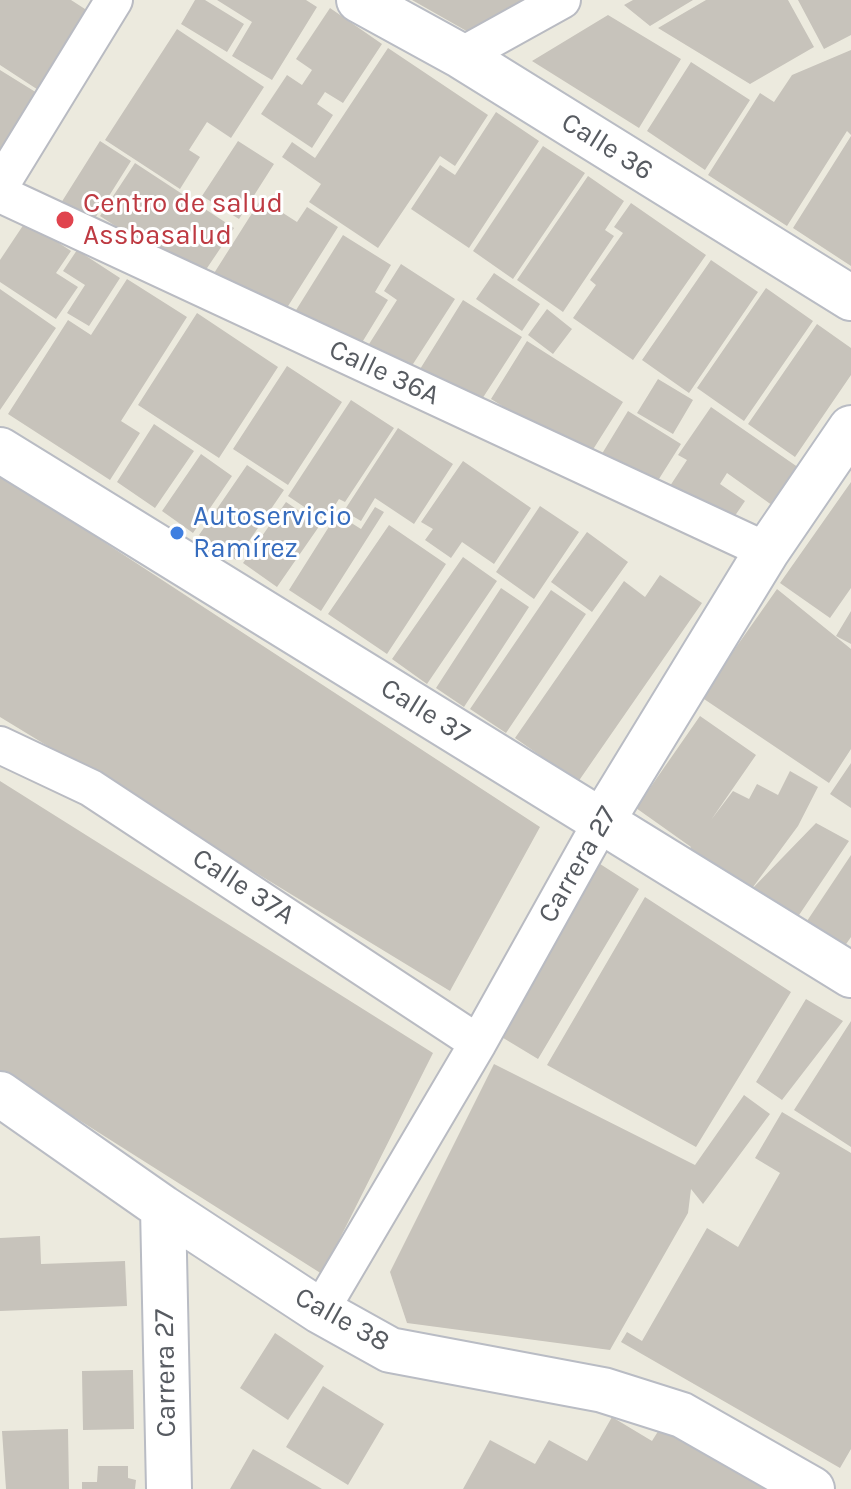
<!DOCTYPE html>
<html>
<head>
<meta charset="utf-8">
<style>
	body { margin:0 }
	canvas { display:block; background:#eceade }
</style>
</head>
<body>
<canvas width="851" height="1489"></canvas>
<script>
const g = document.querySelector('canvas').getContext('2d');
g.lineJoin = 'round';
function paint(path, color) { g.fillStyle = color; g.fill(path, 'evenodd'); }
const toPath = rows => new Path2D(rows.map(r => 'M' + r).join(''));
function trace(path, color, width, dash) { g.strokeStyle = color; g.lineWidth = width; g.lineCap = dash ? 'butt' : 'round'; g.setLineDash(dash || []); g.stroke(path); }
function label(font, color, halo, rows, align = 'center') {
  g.font = font + ' Karla,sans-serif'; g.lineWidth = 6; g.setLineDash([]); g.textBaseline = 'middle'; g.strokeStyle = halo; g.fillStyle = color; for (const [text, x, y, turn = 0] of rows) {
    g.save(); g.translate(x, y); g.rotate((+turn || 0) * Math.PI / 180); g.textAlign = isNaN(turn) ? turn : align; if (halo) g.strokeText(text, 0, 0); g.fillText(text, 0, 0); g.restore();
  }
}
paint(toPath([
	[0,0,71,0,99,18,49,97,0,65],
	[195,0,205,0,244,24,227,52,181,24],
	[217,0,306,0,317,7,272,80,232,56,252,22],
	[412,0,531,0,470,33],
	[633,0,693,0,650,26,624,5],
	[706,0,788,0,814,47,750,84,658,28],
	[798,0,851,0,851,35,824,49],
	[330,8,382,44,343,103,325,92,317,104,333,115,312,148,261,114,287,75,302,85,312,70,296,59],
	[608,15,681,59,639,128,532,61],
	[177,29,264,87,231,138,207,122,189,150,200,157,180,189,105,140],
	[388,48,488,115,455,166,440,156,378,248,309,202,321,184,282,157,292,142,315,158],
	[851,50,851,135,847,131,787,226,708,175,760,93,774,102,792,75],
	[691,62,750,100,705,170,647,131],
	[0,70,50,101,0,180],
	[496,112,539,141,469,248,411,209,440,165,455,175],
	[851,136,851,266,793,228],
	[100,141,131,161,92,223,61,203],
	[238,141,274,164,239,219,202,196],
	[543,146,585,173,513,279,473,251],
	[135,163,234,228,199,280,100,216],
	[588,176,624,201,605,230,614,236,563,312,517,280],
	[261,199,297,222,307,207,338,227,278,322,211,278],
	[631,203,706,255,633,360,573,318,596,285,590,280,623,233,614,227],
	[26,221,71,251,56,273,78,287,56,319,0,282,0,260],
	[343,235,391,265,375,292,388,300,355,354,293,315],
	[77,250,120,278,89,326,67,313,85,285,63,271],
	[711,260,758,292,689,393,642,360],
	[401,264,455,299,404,378,364,352,397,300,384,291],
	[494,273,540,304,522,331,476,299],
	[127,279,187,317,121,421,140,433,110,480,8,414,68,320,91,335],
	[766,288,813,321,744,421,697,388],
	[0,289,56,328,0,410],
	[463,300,522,337,475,410,417,374],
	[547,309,572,329,553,354,528,335],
	[197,313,278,367,219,458,138,405],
	[817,324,851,348,851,375,795,457,748,424],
	[527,341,623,402,587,459,491,399],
	[287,366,342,402,288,485,233,449],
	[658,379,693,400,673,434,637,413],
	[351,400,394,428,345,502,339,499,325,521,288,496],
	[711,407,802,470,776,508,727,473,720,484,745,501,728,526,670,486,687,460,678,455],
	[628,411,681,444,652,490,600,457],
	[154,424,194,451,155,508,117,482],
	[398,428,453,464,414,524,375,498,361,521,344,511],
	[201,454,232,476,193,533,162,511],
	[463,461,531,508,494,564,462,542,451,558,425,540,433,529,421,522],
	[247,465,284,490,236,560,199,535],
	[0,474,540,827,450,991,0,717],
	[851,482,851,588,830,618,780,583],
	[286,502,320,525,277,587,243,563],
	[540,506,579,532,534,599,496,572],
	[375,507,384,512,321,611,289,590,337,514,361,529],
	[389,525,446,564,387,654,328,614],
	[587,532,628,562,592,612,551,582],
	[463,557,497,581,427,684,392,659],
	[660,575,702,603,578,782,515,738,624,581,645,597],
	[501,588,529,607,464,707,436,688],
	[777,589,851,649,851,749,829,783,701,697],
	[551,590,586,614,506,733,470,709],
	[851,611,851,644,836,636],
	[700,716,756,755,711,820,733,791,749,799,757,784,778,795,790,771,818,787,798,826,742,902,678,863,691,847,636,808],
	[851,763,851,808,830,794],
	[0,781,433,1053,322,1274,0,1070],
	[816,823,849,841,793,924,750,891],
	[851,855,851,937,842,950,805,924],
	[597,862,639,889,538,1059,495,1033],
	[645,897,791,992,696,1147,547,1065],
	[806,999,843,1021,782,1100,756,1082],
	[851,1021,851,1147,794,1110],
	[494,1064,695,1165,744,1095,770,1114,703,1204,691,1189,688,1213,610,1350,407,1323,390,1272],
	[782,1112,851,1153,851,1449,840,1468,621,1342,627,1332,642,1341,707,1228,738,1247,780,1173,755,1158],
	[40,1236,41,1264,125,1261,127,1306,0,1311,0,1238],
	[275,1333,324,1366,288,1420,240,1388],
	[133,1370,134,1429,83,1430,82,1371],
	[323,1386,384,1424,348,1485,286,1447],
	[612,1417,652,1441,662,1425,769,1489,463,1489,490,1440,535,1464,549,1440,587,1461],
	[68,1429,69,1489,6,1489,2,1431],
	[253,1449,322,1489,230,1489],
	[98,1466,128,1466,128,1478,136,1480,135,1489,82,1489,82,1482,97,1482]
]), '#c7c3bb');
const street = toPath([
	[461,56,562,0],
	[0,186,114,0],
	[0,194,767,551],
	[0,745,91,788,478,1043],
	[320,1311,478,1043,602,821]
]);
const secondary = toPath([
	[359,0,461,56,851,298],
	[0,450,851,975],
	[602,821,767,551,851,428],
	[0,1094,163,1208,320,1311,390,1350,603,1390,682,1415,812,1489],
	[163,1208,169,1489]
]);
trace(street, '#b9bbc2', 40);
trace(secondary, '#b9bcc4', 48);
trace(street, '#fff', 36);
trace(secondary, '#fff', 44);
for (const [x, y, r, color] of [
	[65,220,10,"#e0444e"],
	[177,533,8,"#3f7fe0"]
]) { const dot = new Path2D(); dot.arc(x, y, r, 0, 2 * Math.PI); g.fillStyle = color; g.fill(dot); trace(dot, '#fff', 3); }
label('28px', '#575b61', '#fff', [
	["Calle 36",607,147,32],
	["Calle 36A",384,373,25],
	["Calle 37",425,712,32],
	["Carrera 27",578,865,-60],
	["Calle 37A",243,887,33],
	["Calle 38",342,1320,29],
	["Carrera 27",166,1373,-91]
]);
label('28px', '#be3a42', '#fff', [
	["Centro de salud",83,204],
	["Assbasalud",83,236]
], 'left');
label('28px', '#366cbe', '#fff', [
	["Autoservicio",193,517],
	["Ramírez",193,549]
], 'left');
</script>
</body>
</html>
